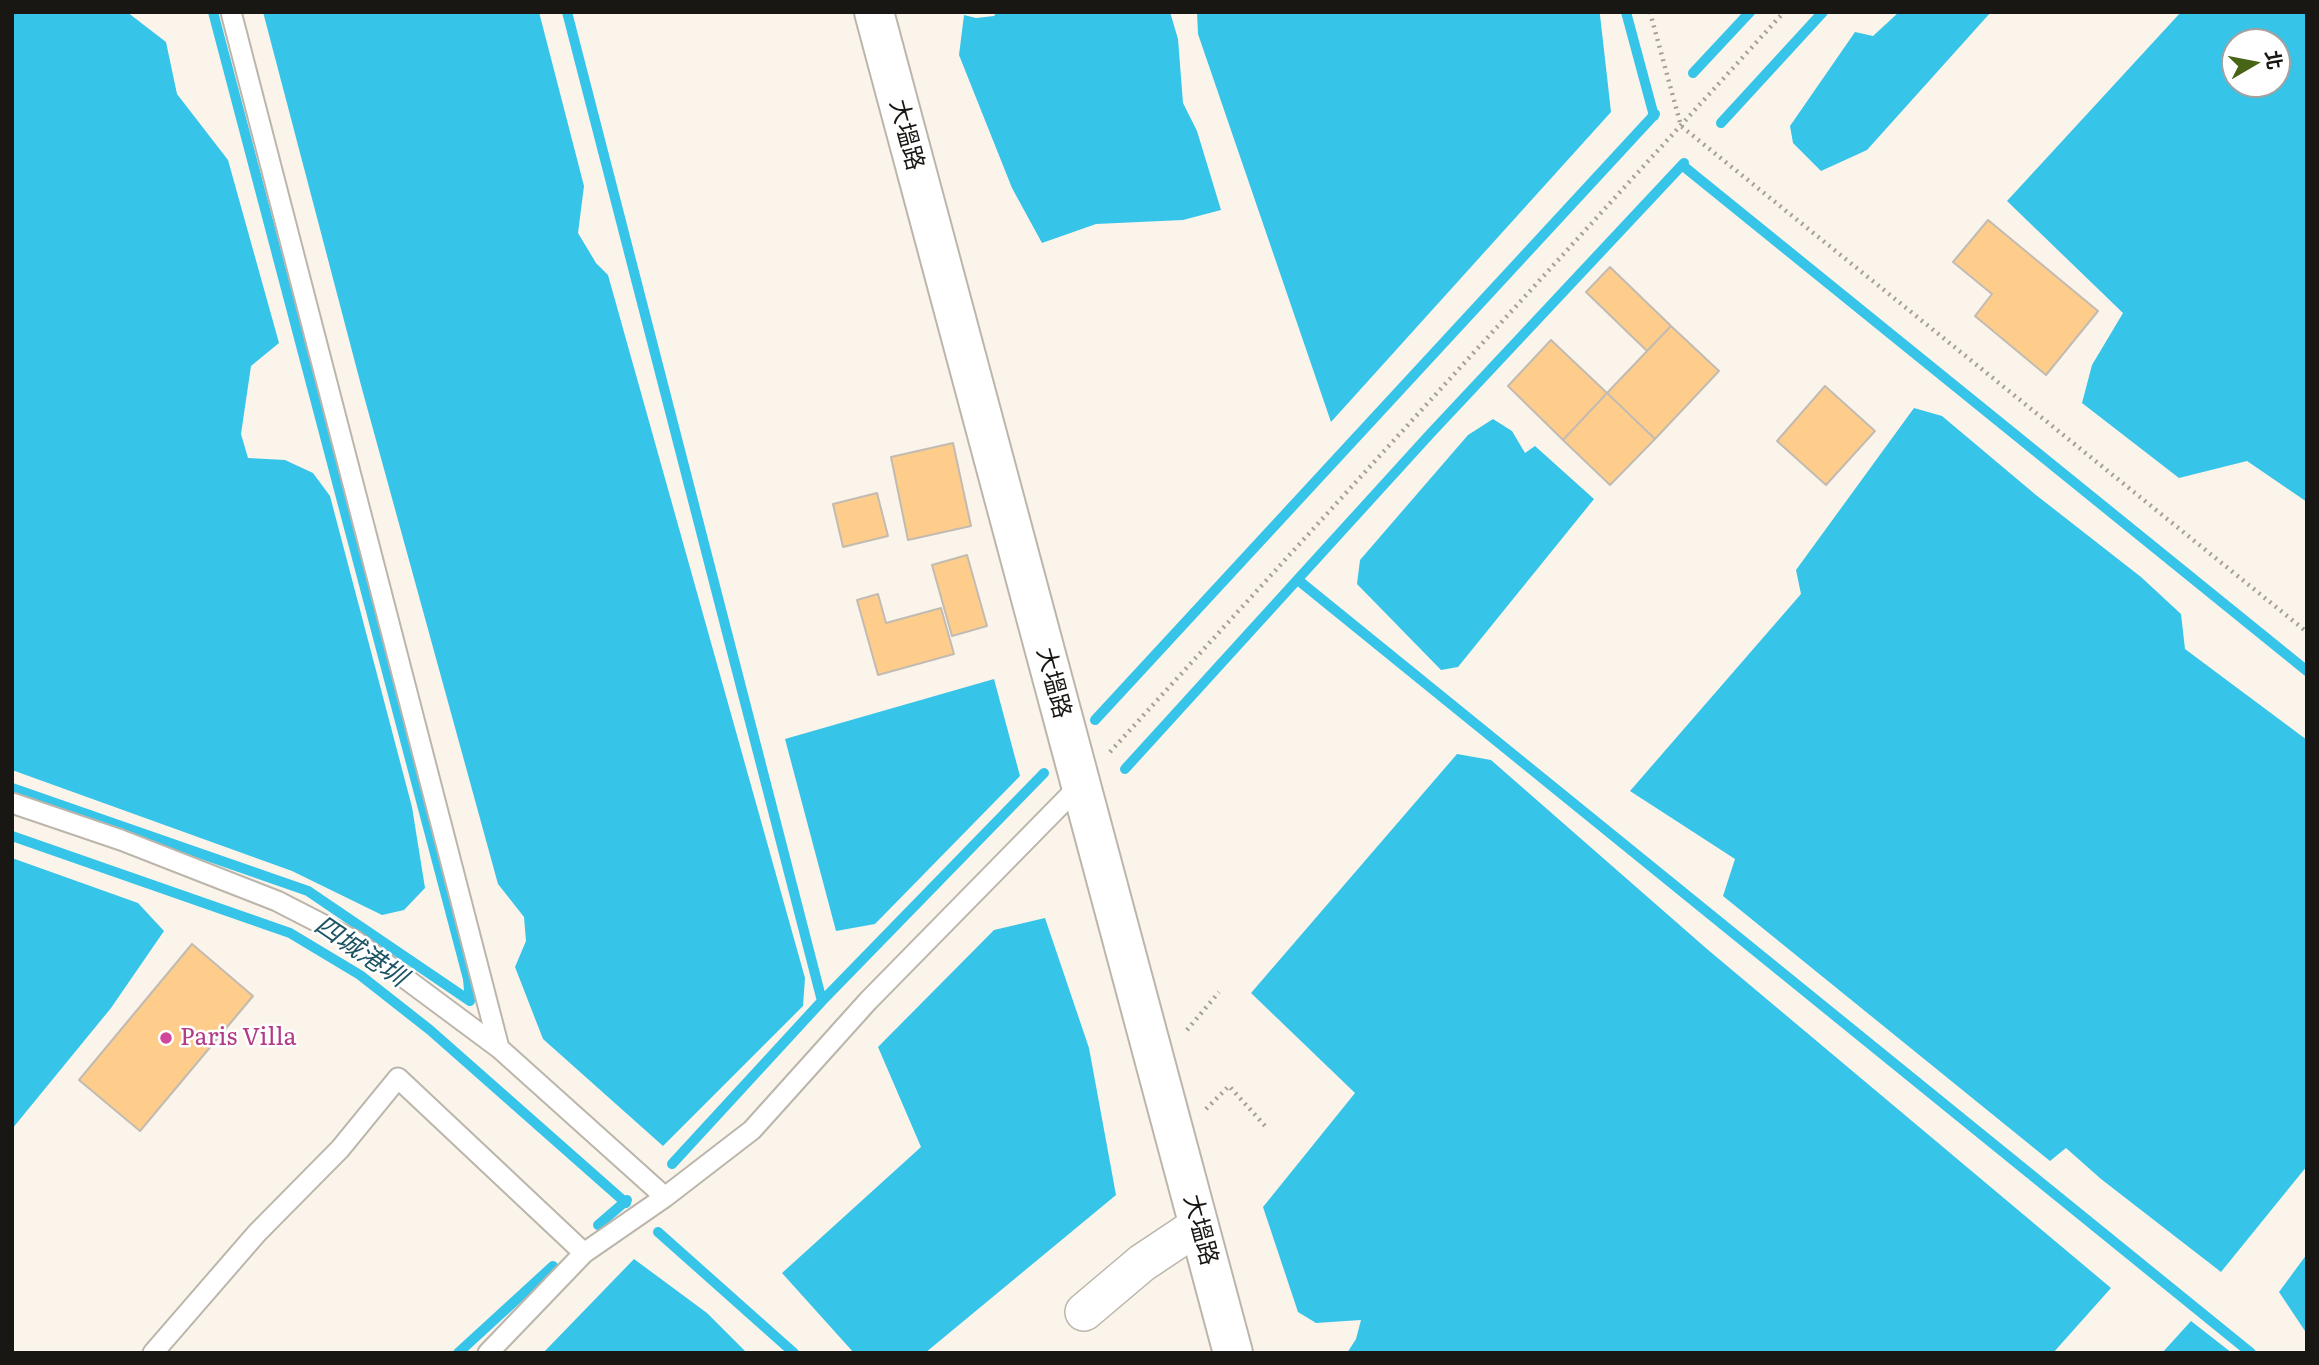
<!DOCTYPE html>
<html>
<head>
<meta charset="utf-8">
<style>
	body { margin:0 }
	#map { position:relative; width:2319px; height:1365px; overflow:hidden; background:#fbf4ea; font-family:Literata,"Noto Sans TC",serif }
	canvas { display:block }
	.frame { position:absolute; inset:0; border:14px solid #191713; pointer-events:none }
	.north { position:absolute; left:2221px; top:28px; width:70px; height:70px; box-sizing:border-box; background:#fff; border:2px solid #a3a2a1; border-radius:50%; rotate:80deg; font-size:19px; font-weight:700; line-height:28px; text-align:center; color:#191713 }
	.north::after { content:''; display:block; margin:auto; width:24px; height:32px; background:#486417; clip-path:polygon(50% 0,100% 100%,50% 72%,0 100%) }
</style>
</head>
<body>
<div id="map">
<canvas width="2319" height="1365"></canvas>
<div class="frame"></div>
<div class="north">北</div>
</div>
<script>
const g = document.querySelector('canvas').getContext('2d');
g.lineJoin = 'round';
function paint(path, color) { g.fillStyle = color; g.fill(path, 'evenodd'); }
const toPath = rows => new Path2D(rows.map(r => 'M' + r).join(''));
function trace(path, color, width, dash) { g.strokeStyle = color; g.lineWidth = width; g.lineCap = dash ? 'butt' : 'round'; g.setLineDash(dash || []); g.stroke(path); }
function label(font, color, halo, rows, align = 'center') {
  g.font = font + ' Literata,"Noto Sans TC",serif'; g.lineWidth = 5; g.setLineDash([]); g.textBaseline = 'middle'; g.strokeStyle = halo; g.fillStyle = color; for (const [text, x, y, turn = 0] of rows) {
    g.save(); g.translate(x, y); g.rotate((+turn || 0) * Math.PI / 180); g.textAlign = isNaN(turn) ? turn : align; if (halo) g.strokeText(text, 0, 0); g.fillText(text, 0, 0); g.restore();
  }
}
paint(toPath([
	[12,12,127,12,166,42,177,94,228,160,279,343,251,366,241,434,248,458,285,460,313,473,330,496,412,807,425,888,404,910,382,915,292,871,12,770],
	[263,12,539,12,584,186,578,233,596,263,608,275,805,978,803,1006,663,1146,543,1039,515,967,526,941,524,917,498,884,362,389],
	[997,12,1170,12,1178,39,1183,103,1197,131,1221,210,1183,220,1096,224,1042,243,1012,188,959,55,964,15,976,18,994,16],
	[1197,12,1599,12,1600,15,1611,112,1331,422,1198,34],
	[1899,12,1991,12,1867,150,1821,171,1793,143,1790,126,1855,32,1873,36],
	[2181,12,2307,12,2307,502,2247,461,2179,478,2082,403,2092,365,2123,313,2007,201],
	[2235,42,2277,42,2277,84,2235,84],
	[1914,408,1942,416,2036,495,2141,577,2181,614,2185,649,2307,740,2307,1166,2221,1272,2101,1179,2066,1148,2050,1161,1723,896,1735,859,1630,791,1801,594,1796,570],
	[1493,419,1512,431,1525,453,1535,446,1594,499,1458,667,1441,670,1357,584,1360,560,1468,435],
	[994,679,1020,776,875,924,836,931,785,739],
	[1457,754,1491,760,1707,949,2111,1288,2053,1353,1347,1353,1356,1339,1361,1320,1316,1323,1298,1312,1263,1207,1355,1093,1251,993],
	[12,858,138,903,164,931,111,1008,12,1129],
	[1045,918,1089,1048,1116,1195,925,1353,854,1353,782,1273,921,1147,878,1047,994,930],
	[2307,1254,2307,1334,2279,1292],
	[634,1259,707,1313,747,1353,543,1353],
	[2191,1321,2232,1353,2162,1353]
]), '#37c4e9');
trace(toPath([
	[567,12,822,1001],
	[1626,12,1654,116],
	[1693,73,1750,12],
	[1721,123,1823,12],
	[1682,165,2307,671],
	[1298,580,2251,1353],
	[1095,720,1655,114],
	[1125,769,1430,434,1684,163],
	[12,788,308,891,470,1001,468,979,213,12],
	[12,836,290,933,360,975,430,1030,626,1203],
	[672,1164,822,1001,1044,773],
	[598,1225,627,1200],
	[658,1232,794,1353],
	[458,1353,553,1266]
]), '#37c4e9', 10);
const building = toPath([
	[1988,220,2098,311,2046,375,1975,316,1992,294,1953,262,1988,220],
	[1610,267,1671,326,1647,351,1586,292,1610,267],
	[1671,326,1719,371,1655,439,1607,393,1671,326],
	[1551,340,1607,393,1563,440,1508,386,1551,340],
	[1825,386,1875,431,1826,485,1777,441,1825,386],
	[1607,393,1655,439,1610,485,1563,440,1607,393],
	[953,443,971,526,908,540,891,457,953,443],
	[877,493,888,536,843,547,833,504,877,493],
	[967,555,987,626,952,636,932,565,967,555],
	[878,594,886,623,941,608,954,654,878,675,857,600,878,594],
	[192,944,253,996,140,1131,79,1080,192,944]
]);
paint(building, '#ffcd8b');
trace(building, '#c2bbb2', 2);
const service = toPath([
	[231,12,499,1048],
	[12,803,121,840,277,901,355,941,499,1048,665,1197,752,1130,868,1001,1081,784],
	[153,1353,257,1233,340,1149,398,1078,584,1253],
	[488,1353,584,1253,665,1197]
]);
const minor = toPath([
	[1084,1312,1142,1263,1199,1225]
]);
const tertiary = toPath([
	[874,12,1233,1353]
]);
trace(service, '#bbb5ab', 23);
trace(minor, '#bbb5ab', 40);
trace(tertiary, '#bbb5ab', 42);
trace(toPath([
	[1650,12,1681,126,2307,632],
	[1110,752,1784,12],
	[1187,1030,1219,992],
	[1206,1109,1229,1086,1267,1128]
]), '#a5a098', 4.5, [2, 5]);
trace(service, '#fff', 19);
trace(minor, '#fff', 37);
trace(tertiary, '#fff', 38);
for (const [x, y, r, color] of [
	[166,1038,7,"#d1479c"]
]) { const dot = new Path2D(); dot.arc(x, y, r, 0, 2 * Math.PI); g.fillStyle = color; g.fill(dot); trace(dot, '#fff', 2.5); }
label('24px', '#191713', '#fff', [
	["大塭路",906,135,75],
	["大塭路",1053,683,75],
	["大塭路",1200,1230,75]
]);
label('24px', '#b23c85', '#fff', [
	["Paris Villa",180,1038]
], 'left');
label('italic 26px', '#1c5464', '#fff', [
	["四城港圳",360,952,34]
]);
</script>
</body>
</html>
